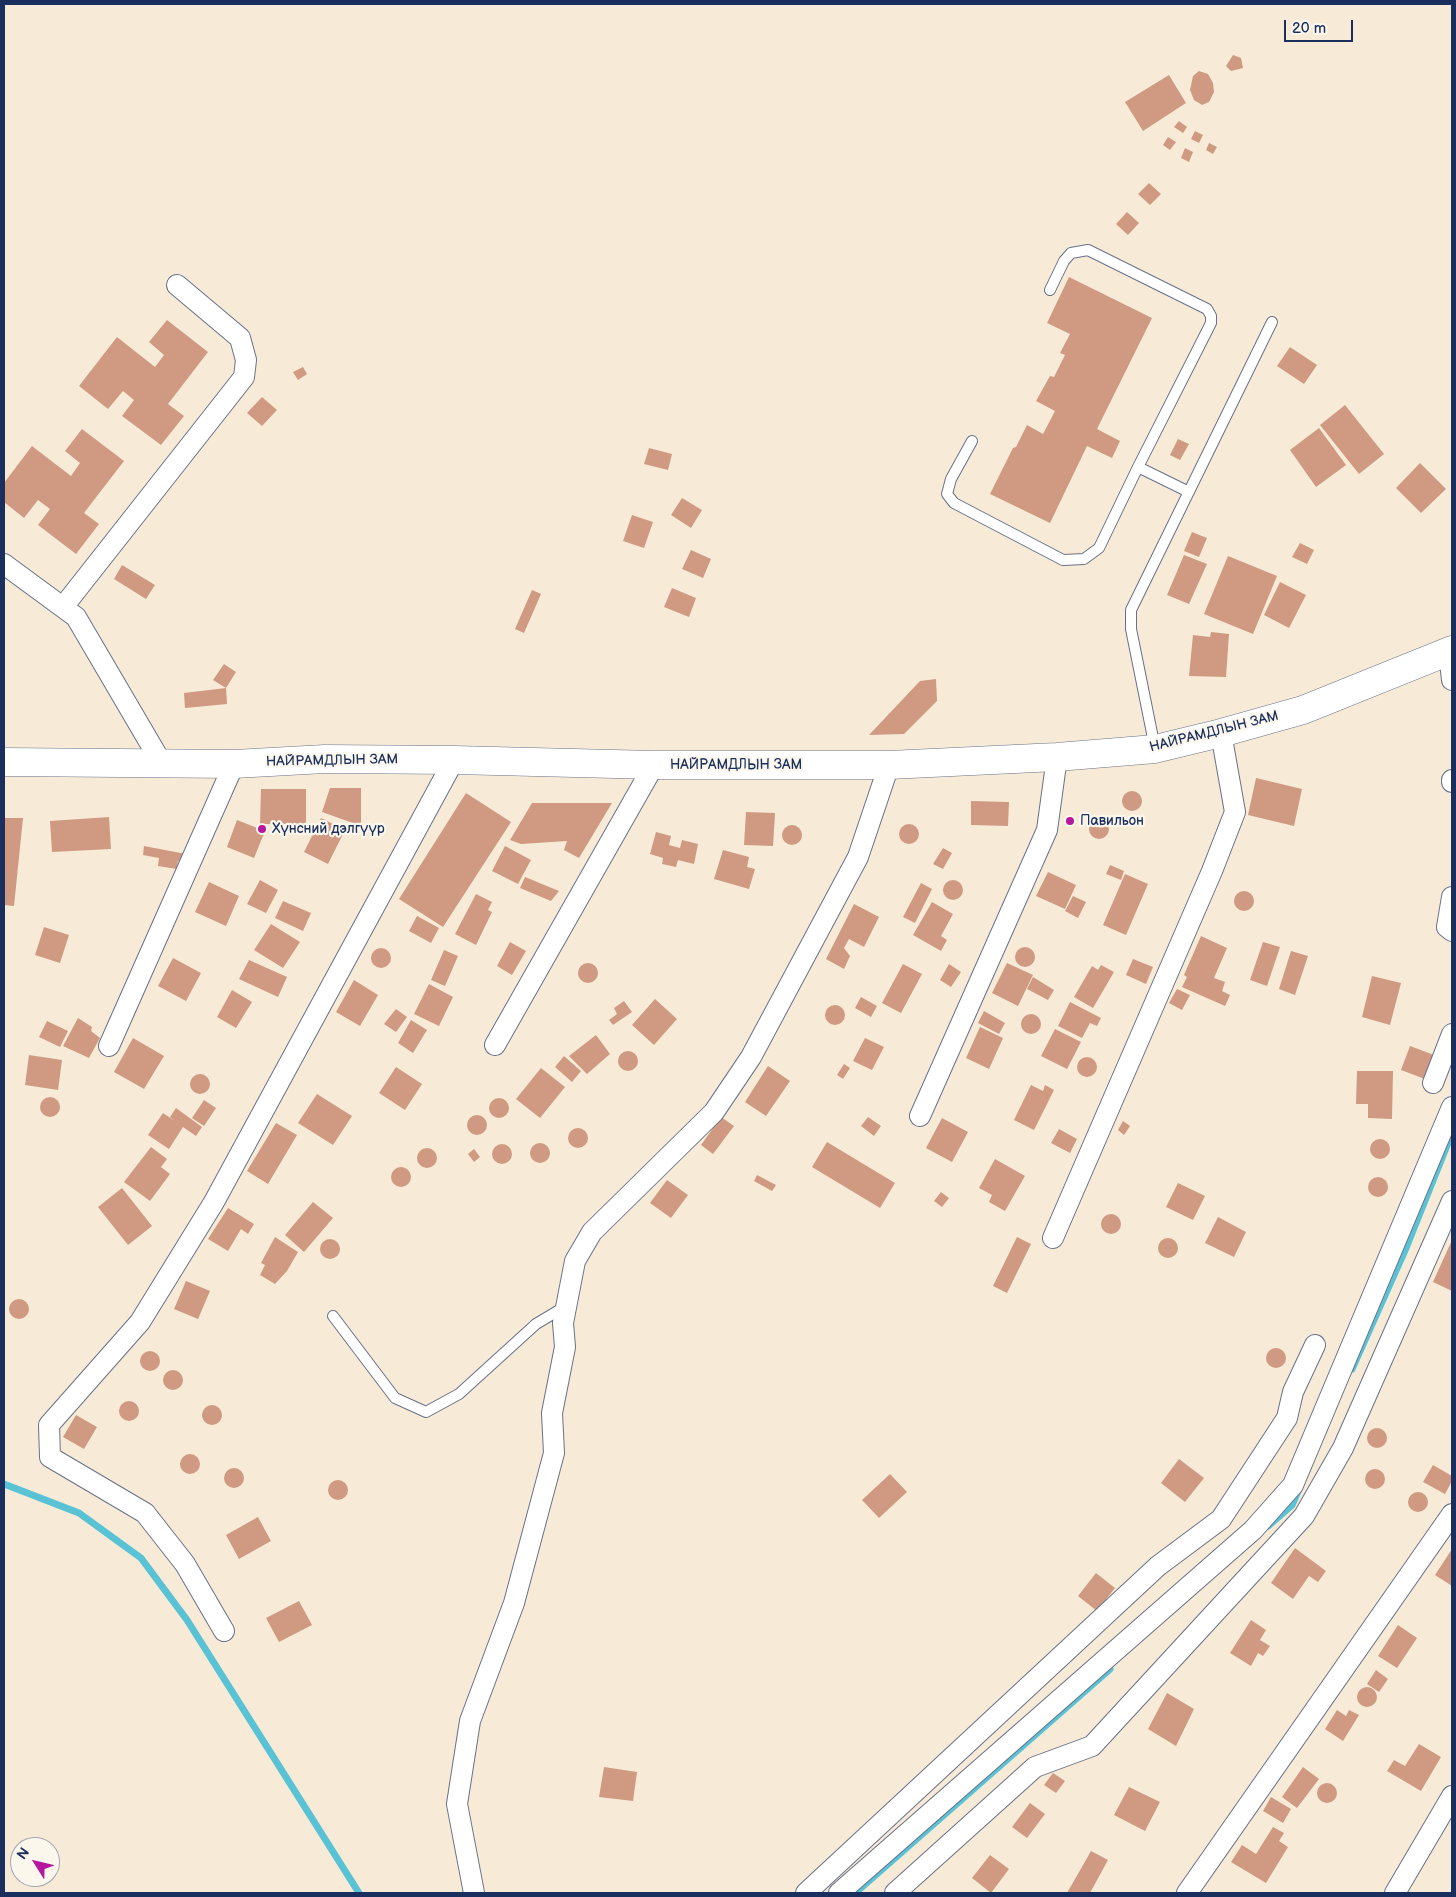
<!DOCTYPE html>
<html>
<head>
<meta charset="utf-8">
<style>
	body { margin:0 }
	#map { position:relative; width:1456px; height:1897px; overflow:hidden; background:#f7ebd7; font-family:"Balsamiq Sans",sans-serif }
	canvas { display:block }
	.frame { position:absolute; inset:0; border:5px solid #1b2f5e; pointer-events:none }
	.north { position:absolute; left:10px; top:1837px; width:50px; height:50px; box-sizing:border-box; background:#fbf7ec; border:1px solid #a1a7b3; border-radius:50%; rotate:306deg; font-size:14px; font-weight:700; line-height:20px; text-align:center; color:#1b2f5e }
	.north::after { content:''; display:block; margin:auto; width:18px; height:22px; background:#b5179e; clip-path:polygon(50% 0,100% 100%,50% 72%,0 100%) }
	.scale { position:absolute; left:1284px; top:20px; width:69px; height:22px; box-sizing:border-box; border:2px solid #1b2f5e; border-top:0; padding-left:6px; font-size:15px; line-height:18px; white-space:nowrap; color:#1b2f5e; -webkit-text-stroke:4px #fbf7ec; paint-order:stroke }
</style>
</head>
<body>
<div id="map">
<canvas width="1456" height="1897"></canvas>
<div class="frame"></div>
<div class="north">N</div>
<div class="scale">20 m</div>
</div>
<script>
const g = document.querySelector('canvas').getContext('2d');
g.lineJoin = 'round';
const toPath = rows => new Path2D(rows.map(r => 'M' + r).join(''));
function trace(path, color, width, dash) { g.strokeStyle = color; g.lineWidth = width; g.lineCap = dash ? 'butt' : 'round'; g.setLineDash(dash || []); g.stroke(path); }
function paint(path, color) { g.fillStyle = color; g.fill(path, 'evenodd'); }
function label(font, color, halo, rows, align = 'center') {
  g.font = font + ' "Balsamiq Sans",sans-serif'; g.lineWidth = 4.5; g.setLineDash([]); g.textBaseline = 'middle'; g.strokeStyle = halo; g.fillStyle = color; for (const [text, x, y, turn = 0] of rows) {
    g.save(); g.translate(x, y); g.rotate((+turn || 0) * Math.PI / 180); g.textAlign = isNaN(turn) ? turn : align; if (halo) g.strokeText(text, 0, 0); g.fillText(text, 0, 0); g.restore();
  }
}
trace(toPath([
	[1352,1369,1406,1248,1452,1133],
	[4,1484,79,1513,141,1558,187,1620,359,1893],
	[1268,1526,1292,1505,1299,1489],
	[855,1893,1110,1669]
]), '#59c2d5', 7);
paint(toPath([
	[1233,55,1241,58,1243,68,1231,71,1226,66],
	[1199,71,1208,74,1213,83,1214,92,1209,102,1202,105,1194,100,1190,90,1193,76],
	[1169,75,1186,103,1143,131,1125,102],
	[1179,121,1187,127,1183,133,1174,127],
	[1195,131,1203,135,1199,143,1191,139],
	[1168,137,1176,142,1170,150,1163,145],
	[1209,143,1217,147,1213,154,1206,150],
	[1185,148,1193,152,1189,162,1181,158],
	[1149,183,1161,194,1150,205,1138,194],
	[1127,212,1139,223,1128,235,1116,224],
	[1069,277,1152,318,1097,429,1120,441,1112,458,1087,446,1050,523,990,494,1013,448,1016,447,1027,425,1043,434,1055,411,1036,401,1050,376,1054,377,1065,355,1060,353,1070,334,1047,323],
	[167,320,208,352,168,404,184,416,161,445,122,416,134,400,123,391,108,409,79,386,117,337,155,367,164,355,149,342],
	[1290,347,1317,365,1304,384,1277,366],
	[303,367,307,374,298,380,293,372],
	[262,397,277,410,262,426,247,413],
	[1345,405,1384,454,1359,474,1320,425],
	[1319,428,1346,465,1316,487,1290,450],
	[82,429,124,461,84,513,99,524,76,554,38,525,50,509,38,500,24,518,4,502,4,483,32,446,71,476,80,463,65,451],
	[1178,439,1189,444,1180,460,1170,455],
	[649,448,672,454,668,470,644,464],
	[1420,463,1446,489,1421,513,1396,488],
	[682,498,702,510,691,528,671,515],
	[632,515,653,522,644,548,623,541],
	[1192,532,1207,538,1199,557,1184,551],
	[1300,543,1314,550,1307,564,1292,557],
	[691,550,711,559,703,578,682,569],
	[1184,555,1207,564,1189,604,1167,595],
	[1228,556,1277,576,1253,634,1204,614],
	[122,565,155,585,146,599,114,579],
	[1280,582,1306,595,1289,628,1264,615],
	[672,588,696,598,689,617,664,607],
	[532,590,541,594,524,633,515,629],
	[1211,632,1229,634,1226,677,1189,676,1193,635,1210,637],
	[224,664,236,672,226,688,227,704,185,708,184,693,226,688,213,680],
	[936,679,937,701,904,734,869,735,920,681],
	[1256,778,1302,789,1294,826,1248,815],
	[330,788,361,788,361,826,322,812],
	[261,789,306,789,306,824,260,824],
	'1122 801a10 10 0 1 1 20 0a10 10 0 1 1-20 0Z',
	[466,793,511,822,443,927,399,899],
	[971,801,1009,802,1008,826,971,825],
	[532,803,612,803,579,858,564,850,567,841,521,844,510,840],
	[746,812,775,813,773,846,744,845],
	[109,817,111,849,52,852,50,821],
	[4,818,23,818,14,906,4,905],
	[321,818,345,830,328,864,304,852],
	'1089 829a10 10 0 1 1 20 0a10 10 0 1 1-20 0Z',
	[237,820,265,831,254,858,227,847],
	'899 834a10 10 0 1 1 20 0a10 10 0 1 1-20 0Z',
	'782 835a10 10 0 1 1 20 0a10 10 0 1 1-20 0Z',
	[656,832,671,836,669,845,680,848,682,840,698,844,694,864,678,860,676,867,662,864,663,858,650,854],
	[144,846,186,854,184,862,178,861,177,869,158,866,159,858,143,855],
	[505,846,531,860,518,884,492,871],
	[943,848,952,853,943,869,933,864],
	[723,850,749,857,747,867,755,869,749,889,714,879],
	[1110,865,1124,871,1121,880,1106,874],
	[1048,872,1076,885,1065,909,1036,896],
	[1125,874,1148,884,1126,935,1103,925],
	[525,877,559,891,551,901,520,888],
	[260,880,278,890,266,913,247,904],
	'943 890a10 10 0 1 1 20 0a10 10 0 1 1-20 0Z',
	[209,882,239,896,226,926,195,912],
	[921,883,932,889,915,923,903,917],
	'1234 901a10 10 0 1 1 20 0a10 10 0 1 1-20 0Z',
	[476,894,492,902,488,910,492,912,476,945,455,934],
	[1073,896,1086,902,1078,918,1065,911],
	[283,901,311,913,303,931,275,918],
	[932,902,953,914,941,936,947,940,941,951,913,935],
	[854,904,879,917,864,947,849,939,844,948,850,956,844,969,826,959],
	[417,916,439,928,431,943,409,931],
	[271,924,300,942,283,968,254,950],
	[44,927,69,935,60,963,35,955],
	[1201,936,1227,948,1214,978,1225,982,1222,991,1230,995,1225,1006,1182,987,1187,977,1184,975],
	[510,942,526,951,512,975,497,966],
	[1263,942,1280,947,1267,986,1250,980],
	'1015 957a10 10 0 1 1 20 0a10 10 0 1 1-20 0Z',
	'371 958a10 10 0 1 1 20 0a10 10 0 1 1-20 0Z',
	[444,950,458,956,445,986,431,980],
	[1291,951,1308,956,1295,995,1279,989],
	[173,958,201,973,186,1001,158,986],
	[1133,959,1153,967,1146,984,1126,975],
	[249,960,287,977,278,997,239,979],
	[1007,963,1033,975,1018,1006,992,993],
	'578 973a10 10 0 1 1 20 0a10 10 0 1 1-20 0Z',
	[903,964,922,974,901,1013,882,1003],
	[949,964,961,972,951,987,940,980],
	[1101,965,1114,972,1093,1008,1074,997,1092,966,1098,970],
	[1372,976,1401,983,1390,1025,1362,1017],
	[1033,977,1054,990,1048,1000,1027,989],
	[354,980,378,995,360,1026,336,1012],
	[429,984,453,997,439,1026,414,1014],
	[1177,989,1190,995,1182,1010,1169,1003],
	[232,990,252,1002,236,1028,217,1017],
	[861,997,877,1006,871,1017,855,1008],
	[655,999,677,1019,654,1045,632,1025],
	[624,1001,632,1012,613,1025,609,1020,617,1014,614,1008],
	[1070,1002,1101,1018,1097,1026,1090,1023,1082,1038,1058,1026],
	'825 1015a10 10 0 1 1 20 0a10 10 0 1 1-20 0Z',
	[396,1009,407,1017,396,1032,384,1024],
	[984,1011,1005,1023,999,1034,978,1023],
	'1021 1024a10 10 0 1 1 20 0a10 10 0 1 1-20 0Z',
	[78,1018,92,1027,91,1031,100,1038,89,1058,63,1046],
	[411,1020,427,1030,413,1053,398,1043],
	[47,1021,68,1031,60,1047,39,1037],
	[980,1027,1003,1038,989,1069,966,1058],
	[1055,1029,1081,1042,1067,1069,1041,1056],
	[596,1035,610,1054,587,1074,569,1056],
	[133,1038,164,1056,144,1089,114,1072],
	[865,1038,884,1047,872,1070,853,1061],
	[1410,1046,1434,1055,1425,1079,1401,1070],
	'618 1061a10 10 0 1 1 20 0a10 10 0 1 1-20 0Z',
	[29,1055,62,1060,58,1090,25,1085],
	[564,1056,581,1071,572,1082,555,1067],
	'1077 1067a10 10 0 1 1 20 0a10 10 0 1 1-20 0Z',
	[844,1064,850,1068,843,1079,837,1075],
	[768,1066,790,1081,766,1116,745,1102],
	[396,1067,422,1084,405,1110,379,1093],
	[541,1068,565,1087,540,1118,516,1099],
	[1357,1071,1393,1071,1392,1119,1368,1118,1368,1104,1356,1104],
	'190 1084a10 10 0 1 1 20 0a10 10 0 1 1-20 0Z',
	[1031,1085,1043,1091,1045,1085,1054,1090,1034,1130,1014,1120],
	[317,1094,352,1116,333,1145,298,1123],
	'40 1107a10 10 0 1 1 20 0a10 10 0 1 1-20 0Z',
	'489 1108a10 10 0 1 1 20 0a10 10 0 1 1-20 0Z',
	[204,1100,216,1108,204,1126,192,1118],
	[176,1108,202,1127,196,1136,183,1127,169,1149,148,1135,163,1113,175,1121,170,1117],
	'467 1125a10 10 0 1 1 20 0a10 10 0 1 1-20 0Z',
	[721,1117,734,1126,713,1154,701,1145],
	[868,1117,881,1126,874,1136,861,1126],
	[942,1118,968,1132,952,1162,926,1148],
	[1123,1121,1130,1126,1124,1135,1118,1130],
	[276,1123,297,1135,268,1184,247,1171],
	'568 1138a10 10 0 1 1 20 0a10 10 0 1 1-20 0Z',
	[1059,1129,1077,1139,1070,1153,1051,1143],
	'1370 1149a10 10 0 1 1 20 0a10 10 0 1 1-20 0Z',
	[827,1142,895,1183,880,1208,812,1167],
	'530 1153a10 10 0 1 1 20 0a10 10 0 1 1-20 0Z',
	'492 1154a10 10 0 1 1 20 0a10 10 0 1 1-20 0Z',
	[151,1147,167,1159,161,1167,170,1174,150,1201,124,1182],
	'417 1158a10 10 0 1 1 20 0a10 10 0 1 1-20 0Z',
	[474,1149,480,1157,474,1162,468,1154],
	[995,1159,1025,1176,1005,1211,989,1202,992,1195,979,1188],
	'391 1177a10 10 0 1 1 20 0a10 10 0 1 1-20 0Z',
	[757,1175,776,1185,772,1191,754,1181],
	'1368 1187a10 10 0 1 1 20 0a10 10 0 1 1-20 0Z',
	[667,1180,688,1195,671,1218,650,1203],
	[1178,1183,1205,1196,1193,1220,1166,1207],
	[122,1188,152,1226,128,1245,98,1207],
	[941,1192,949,1198,942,1207,934,1201],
	[313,1202,333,1218,304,1252,285,1235],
	[228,1208,254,1224,248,1234,241,1229,228,1251,208,1239],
	'1101 1224a10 10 0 1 1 20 0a10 10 0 1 1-20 0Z',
	[1218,1217,1246,1232,1234,1257,1205,1243],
	[275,1237,298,1252,287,1271,275,1284,260,1275,265,1265,261,1263],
	[1017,1237,1031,1244,1007,1293,993,1286],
	'1158 1248a10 10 0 1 1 20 0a10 10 0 1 1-20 0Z',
	'320 1249a10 10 0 1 1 20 0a10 10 0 1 1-20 0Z',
	[1452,1240,1452,1291,1433,1282],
	[186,1281,210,1291,198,1319,174,1309],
	'9 1309a10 10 0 1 1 20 0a10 10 0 1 1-20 0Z',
	'1266 1358a10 10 0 1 1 20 0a10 10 0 1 1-20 0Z',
	'140 1361a10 10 0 1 1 20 0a10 10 0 1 1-20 0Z',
	'163 1380a10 10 0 1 1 20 0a10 10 0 1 1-20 0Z',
	'119 1411a10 10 0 1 1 20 0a10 10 0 1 1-20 0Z',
	'202 1415a10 10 0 1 1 20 0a10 10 0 1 1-20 0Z',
	[76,1415,97,1427,84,1449,63,1437],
	'1367 1438a10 10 0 1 1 20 0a10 10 0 1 1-20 0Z',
	'180 1464a10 10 0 1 1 20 0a10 10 0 1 1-20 0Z',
	[1179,1459,1204,1478,1185,1502,1161,1483],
	[1433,1465,1452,1476,1452,1481,1445,1494,1423,1482],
	'224 1478a10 10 0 1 1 20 0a10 10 0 1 1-20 0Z',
	'1365 1479a10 10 0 1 1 20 0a10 10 0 1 1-20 0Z',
	[890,1474,907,1492,879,1518,862,1500],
	'328 1490a10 10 0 1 1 20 0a10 10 0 1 1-20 0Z',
	'1408 1502a10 10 0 1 1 20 0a10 10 0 1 1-20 0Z',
	[258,1517,271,1541,239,1559,226,1535],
	[1295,1548,1326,1571,1318,1582,1309,1576,1293,1599,1271,1583],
	[1452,1549,1452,1586,1435,1575],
	[1096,1573,1115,1588,1097,1611,1078,1596],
	[299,1601,312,1625,279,1642,266,1618],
	[1251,1620,1266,1630,1260,1640,1270,1646,1263,1656,1258,1653,1251,1666,1230,1653],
	[1398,1625,1417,1638,1397,1668,1378,1656],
	[1376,1670,1388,1679,1379,1692,1367,1684],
	'1357 1697a10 10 0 1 1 20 0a10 10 0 1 1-20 0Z',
	[1167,1693,1194,1709,1176,1746,1148,1729],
	[1337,1710,1346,1716,1349,1710,1359,1715,1343,1741,1325,1729],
	[1419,1744,1441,1757,1421,1791,1387,1771,1394,1760,1405,1766],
	[604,1767,637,1772,633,1801,599,1797],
	[1303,1767,1319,1779,1297,1808,1282,1797],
	[1053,1773,1065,1781,1056,1793,1044,1785],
	'1317 1793a10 10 0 1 1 20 0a10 10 0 1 1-20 0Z',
	[1129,1787,1160,1802,1145,1831,1114,1815],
	[1271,1797,1291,1809,1283,1823,1263,1811],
	[1030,1803,1045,1814,1027,1838,1012,1827],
	[1273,1827,1284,1833,1279,1841,1288,1847,1266,1883,1231,1862,1242,1845,1256,1854],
	[1091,1851,1108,1860,1090,1893,1067,1893],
	[990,1855,1009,1869,991,1893,972,1878]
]), '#cf9a81');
const service = toPath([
	[972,441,951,479,947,494,954,503,1063,560,1084,559,1099,548,1138,467,1211,323,1211,316,1207,309,1088,250,1071,253,1064,261,1050,290],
	[1138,467,1189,492],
	[1155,748,1131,629,1131,610,1272,322],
	[333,1316,395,1398,426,1412,459,1394,536,1324,566,1306]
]);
const minor = toPath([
	[4,564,76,617,161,762],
	[63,607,244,377,246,360,240,338,177,285],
	[1449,652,1452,680],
	[1452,780,1452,782],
	[1452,897,1447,927,1452,931],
	[495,1045,654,765],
	[109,1046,234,764],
	[1433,1083,1452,1034],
	[920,1116,1047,830,1057,757],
	[1053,1238,1212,871,1235,812,1221,733],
	[224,1631,185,1564,145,1513,50,1457,49,1425,140,1322,214,1202,454,760],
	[474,1893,457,1804,470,1721,514,1603,554,1453,552,1413,565,1347,563,1323,575,1261,592,1232,714,1112,751,1057,858,857,889,765],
	[806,1893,1158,1566,1221,1519,1287,1418,1293,1392,1315,1345],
	[839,1893,1253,1530,1293,1485,1452,1107],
	[895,1893,1035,1767,1092,1746,1304,1516,1343,1448,1452,1201],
	[1187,1893,1452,1514],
	[1395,1893,1452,1796]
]);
const secondary = toPath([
	[4,762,234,764,325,759,454,760,654,765,889,765,1057,757,1155,749,1221,733,1303,710,1452,650]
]);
trace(service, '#687188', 12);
trace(minor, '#687188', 22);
trace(secondary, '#687188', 29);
trace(service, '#fff', 10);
trace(minor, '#fff', 20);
trace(secondary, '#fff', 28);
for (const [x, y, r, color] of [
	[1070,821,5,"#b5179e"],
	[262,829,5,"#b5179e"]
]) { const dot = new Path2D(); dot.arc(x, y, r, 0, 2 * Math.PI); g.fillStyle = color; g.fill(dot); trace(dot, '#fbf7ec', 2); }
label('14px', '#1b2f5e', '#fbf7ec', [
	["НАЙРАМДЛЫН ЗАМ",1214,732,-14],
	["НАЙРАМДЛЫН ЗАМ",332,761,-1],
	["НАЙРАМДЛЫН ЗАМ",736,765]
]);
label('14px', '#1b2f5e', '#fbf7ec', [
	["Павильон",1080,821],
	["Хүнсний дэлгүүр",272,829]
], 'left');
</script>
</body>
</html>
